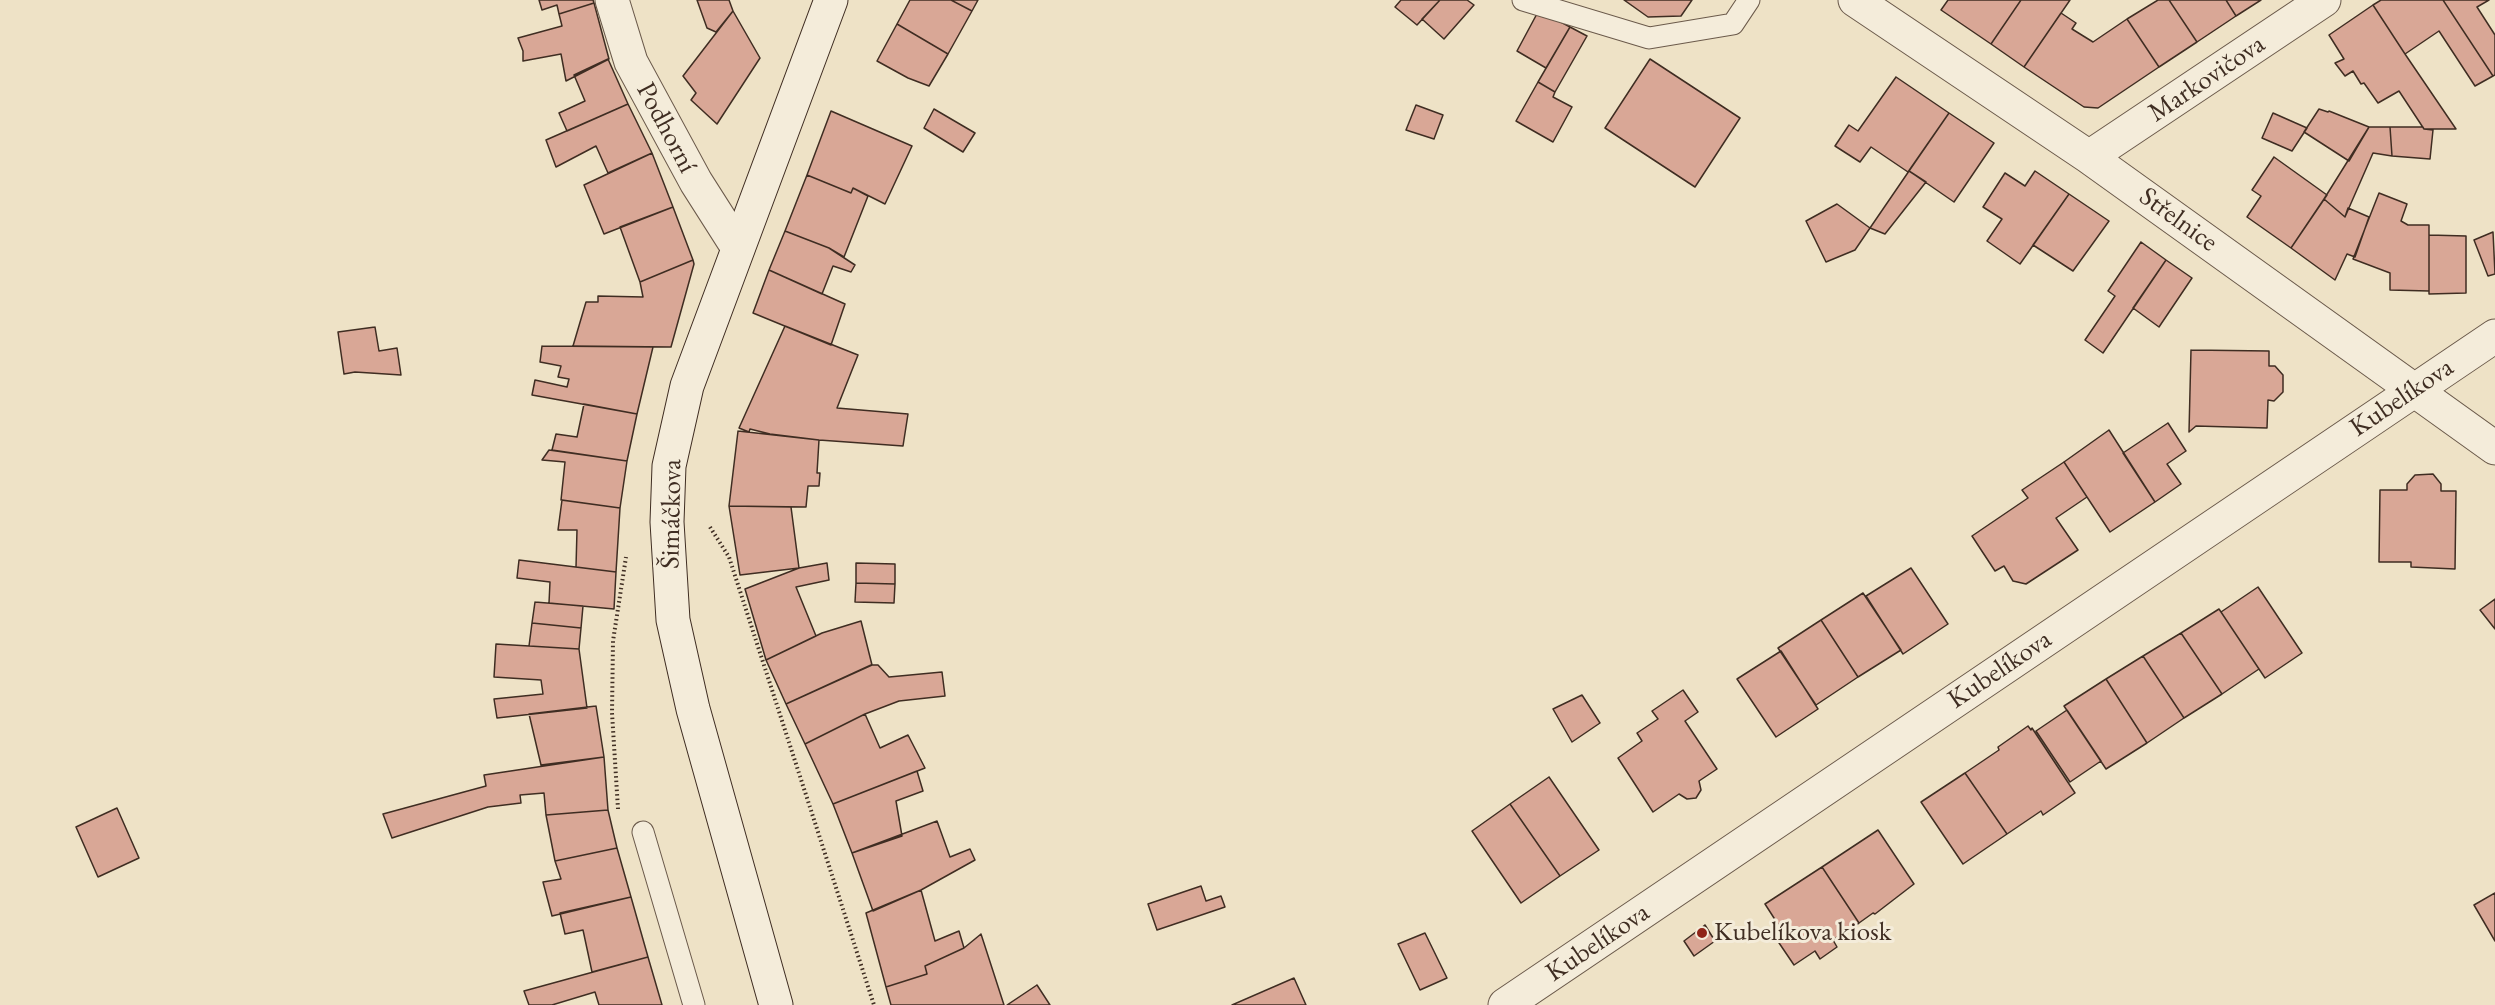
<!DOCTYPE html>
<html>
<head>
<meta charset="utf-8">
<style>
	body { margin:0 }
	canvas { display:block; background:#eee2c6 }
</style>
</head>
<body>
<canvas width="2495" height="1005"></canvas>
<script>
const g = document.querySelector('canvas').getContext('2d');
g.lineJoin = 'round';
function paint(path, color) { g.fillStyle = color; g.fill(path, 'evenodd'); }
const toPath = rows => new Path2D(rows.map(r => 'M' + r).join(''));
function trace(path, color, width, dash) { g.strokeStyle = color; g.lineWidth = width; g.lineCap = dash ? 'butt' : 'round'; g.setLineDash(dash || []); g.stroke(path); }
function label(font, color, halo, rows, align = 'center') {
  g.font = font + ' "EB Garamond",serif'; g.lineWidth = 6; g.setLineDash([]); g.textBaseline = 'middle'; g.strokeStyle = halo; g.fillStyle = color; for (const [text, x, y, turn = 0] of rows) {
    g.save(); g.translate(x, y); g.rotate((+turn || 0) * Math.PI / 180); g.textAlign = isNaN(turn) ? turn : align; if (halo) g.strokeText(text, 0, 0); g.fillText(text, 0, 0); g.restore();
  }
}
const building = toPath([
	[539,0,593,0,594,3,559,14,557,5,542,10,539,0],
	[697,0,729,0,733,11,716,32,707,28,697,0],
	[910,0,951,0,972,11,948,54,897,24,910,0],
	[951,0,978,0,972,11,951,0],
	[1401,0,1440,0,1417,25,1395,7,1401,0],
	[1440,0,1467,0,1474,5,1444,39,1422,19,1440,0],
	[1624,0,1692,0,1681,16,1648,17,1624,0],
	[1948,0,2021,0,1991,44,1941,10,1948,0],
	[2021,0,2070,0,2024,67,1991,44,2021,0],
	[2158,0,2169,0,2197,42,2159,67,2127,19,2158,0],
	[2169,0,2226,0,2236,16,2197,42,2169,0],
	[2226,0,2261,0,2236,16,2226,0],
	[2381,0,2443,0,2493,76,2475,86,2439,31,2405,54,2373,5,2381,0],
	[2443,0,2489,0,2477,7,2495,35,2495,75,2493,76,2443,0],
	[594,3,609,59,566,81,561,54,523,61,523,51,518,38,562,26,559,14,594,3],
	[2373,5,2405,54,2456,129,2424,129,2399,91,2378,103,2364,83,2361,84,2353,71,2345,76,2335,63,2344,59,2329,35,2373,5],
	[1539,10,1570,27,1546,68,1517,51,1539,10],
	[733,11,760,58,717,124,691,100,696,93,683,76,733,11],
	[2061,13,2076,23,2072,29,2093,42,2127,19,2159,67,2098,108,2084,107,2024,67,2061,13],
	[897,24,948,54,929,86,908,78,877,61,897,24],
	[1570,27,1587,36,1555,92,1538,82,1570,27],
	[608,59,628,104,567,131,559,113,585,101,574,75,608,59],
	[1650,59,1740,118,1695,187,1605,128,1650,59],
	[1896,77,1949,113,1908,172,1871,147,1860,162,1835,146,1849,125,1858,131,1896,77],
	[1538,82,1555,92,1553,97,1572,107,1553,142,1516,121,1538,82],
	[628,104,652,153,608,173,596,146,556,167,546,140,628,104],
	[1416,105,1443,115,1434,139,1406,130,1416,105],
	[934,109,975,133,963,152,924,128,934,109],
	[2319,109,2328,112,2329,111,2369,127,2349,161,2304,132,2319,109],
	[831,111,912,146,885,204,853,188,851,193,807,175,831,111],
	[1949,113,1994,143,1954,202,1909,171,1949,113],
	[2273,113,2307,128,2292,151,2262,138,2273,113],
	[2369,127,2390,127,2392,156,2373,153,2345,217,2324,199,2369,127],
	[2390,127,2423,127,2424,129,2433,130,2430,159,2392,156,2390,127],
	[652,153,673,207,604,234,584,185,652,153],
	[2274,157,2327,195,2291,248,2247,217,2261,196,2252,190,2274,157],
	[1909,171,1926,182,1885,234,1870,228,1909,171],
	[2035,171,2069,194,2020,264,1987,241,2002,219,1983,207,2005,173,2025,186,2035,171],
	[807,175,851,193,853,188,868,196,844,257,829,248,785,231,807,175],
	[2379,193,2407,204,2401,221,2408,225,2429,225,2429,291,2390,290,2390,273,2353,259,2379,193],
	[2069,194,2109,221,2073,271,2033,245,2069,194],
	[2324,199,2345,217,2348,208,2369,217,2355,257,2347,254,2335,280,2291,248,2324,199],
	[1837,204,1870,228,1855,250,1826,262,1806,221,1837,204],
	[673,207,693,260,640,282,620,227,673,207],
	[785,231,829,248,855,265,851,272,833,266,822,294,769,270,785,231],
	[2493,232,2495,274,2488,276,2474,240,2493,232],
	[2429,235,2466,236,2466,293,2429,294,2429,235],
	[2141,242,2166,260,2103,353,2085,340,2115,296,2108,291,2141,242],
	[693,260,694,264,671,347,573,346,586,302,598,302,598,296,643,297,640,282,693,260],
	[2166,260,2192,278,2159,327,2133,308,2166,260],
	[769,270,845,304,831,345,753,313,769,270],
	[785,326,858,355,837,408,908,414,903,446,819,440,770,434,750,429,749,432,739,428,785,326],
	[375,327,379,351,397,348,401,375,355,372,344,374,338,332,375,327],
	[542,346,653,347,637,414,532,395,535,380,567,387,569,379,558,377,561,366,540,362,542,346],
	[2191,350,2269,351,2269,366,2275,366,2283,375,2283,392,2274,401,2268,400,2267,428,2196,426,2189,432,2191,350],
	[584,404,637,414,627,461,552,450,556,434,577,437,584,404],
	[2168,423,2186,451,2167,464,2181,484,2155,502,2123,453,2168,423],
	[2109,430,2155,502,2110,532,2064,462,2109,430],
	[738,431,819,440,817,473,820,473,819,486,808,486,806,507,729,506,738,431],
	[549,450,627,461,620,508,561,500,565,462,542,460,549,450],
	[2064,462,2087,497,2056,518,2078,550,2026,584,2013,581,2004,566,1995,571,1972,536,2028,498,2022,490,2064,462],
	[2433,474,2441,484,2441,491,2456,491,2455,569,2411,567,2411,562,2379,562,2380,490,2407,490,2407,484,2415,475,2433,474],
	[562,500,620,508,616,572,576,567,577,530,558,530,562,500],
	[729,506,791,507,799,568,740,575,729,506],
	[519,560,616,572,614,609,549,603,550,582,517,578,519,560],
	[827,563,829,580,796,587,816,636,766,660,745,589,799,568,827,563],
	[856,563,895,564,895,584,856,583,856,563],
	[1911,568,1948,624,1903,654,1866,596,1911,568],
	[856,583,895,584,894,603,855,602,856,583],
	[2258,587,2302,653,2265,678,2221,612,2258,587],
	[1863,593,1901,650,1858,677,1821,620,1863,593],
	[2495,599,2495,629,2480,610,2495,599],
	[535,602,583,606,581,628,532,623,535,602],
	[2219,609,2259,669,2222,694,2181,633,2219,609],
	[1821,620,1858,677,1816,705,1778,648,1821,620],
	[861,621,872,665,786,704,766,660,822,633,861,621],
	[532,623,581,628,579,649,529,646,532,623],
	[2181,633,2222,694,2184,718,2143,656,2181,633],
	[496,644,579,649,587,708,497,718,494,699,543,694,541,680,494,677,496,644],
	[1781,651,1818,709,1776,737,1737,679,1781,651],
	[2143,656,2184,718,2147,743,2106,679,2143,656],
	[871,665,878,665,889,677,942,672,945,696,899,701,865,714,805,744,786,704,871,665],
	[2106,679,2147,743,2106,769,2064,706,2106,679],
	[1683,690,1698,712,1685,721,1717,769,1699,781,1701,790,1696,798,1687,799,1679,794,1653,812,1618,758,1642,741,1637,733,1658,719,1652,711,1683,690],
	[1582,695,1600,723,1572,742,1553,709,1582,695],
	[596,706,604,757,541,765,529,714,596,706],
	[2067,710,2101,761,2070,782,2036,731,2067,710],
	[865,714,880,748,908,735,925,768,833,804,805,744,865,714],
	[2028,726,2031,730,2032,728,2075,793,2043,815,2041,811,2007,834,1965,773,1999,750,1998,747,2028,726],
	[604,757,608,810,546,815,544,793,520,795,521,803,488,807,392,838,383,814,486,786,484,775,604,757],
	[917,771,923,791,896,801,902,836,852,853,833,804,917,771],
	[1965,773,2007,834,1963,864,1921,802,1965,773],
	[1549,777,1599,850,1560,876,1510,804,1549,777],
	[1510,804,1560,876,1521,903,1472,831,1510,804],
	[117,808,139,858,98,877,76,827,117,808],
	[608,810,617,848,555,861,546,815,608,810],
	[937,821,950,857,970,849,975,860,921,890,873,911,852,853,937,821],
	[1878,830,1914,884,1875,914,1873,913,1859,923,1822,867,1878,830],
	[617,848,631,897,552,916,543,882,561,879,555,861,617,848],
	[1822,867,1859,923,1833,940,1837,947,1820,959,1815,951,1794,965,1775,937,1783,932,1765,904,1822,867],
	[1201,886,1206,901,1221,896,1225,907,1157,930,1148,904,1201,886],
	[921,890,935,941,959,931,964,948,925,966,927,974,886,987,866,913,921,890],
	[2495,893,2495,941,2474,905,2495,893],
	[631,897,648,957,592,972,583,930,565,934,560,913,631,897],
	[1705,925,1715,941,1694,956,1684,941,1705,925],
	[1425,933,1447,978,1420,990,1398,944,1425,933],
	[981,934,1004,1005,891,1005,886,987,927,974,925,966,964,948,981,934],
	[648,957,662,1005,599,1005,595,992,552,1005,529,1005,524,991,648,957],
	[1294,978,1306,1005,1232,1005,1294,978],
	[1037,985,1050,1005,1007,1005,1037,985]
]);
paint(building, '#d9a796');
trace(building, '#3f2d22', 1.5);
const lane = toPath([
	[1523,0,1649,38,1733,24,1749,0],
	[643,832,694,1005]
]);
const street = toPath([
	[612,0,631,62,696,182,738,248],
	[1855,0,2089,157,2495,448],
	[2089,157,2324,0],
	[1505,1005,2495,336]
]);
const secondary = toPath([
	[776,1005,693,709,673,620,667,522,669,466,687,386,831,0]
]);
trace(lane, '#6b5a4b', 23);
trace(street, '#6b5a4b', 35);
trace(secondary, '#3f2d22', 35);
trace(toPath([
	[710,527,729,557,874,1005],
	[618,809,612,713,613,641,626,557]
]), '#3f2d22', 4, [1.5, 3]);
trace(lane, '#f4ecda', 21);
trace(street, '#f4ecda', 33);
trace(secondary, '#f4ecda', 33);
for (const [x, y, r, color] of [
	[1702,933,6,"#8f2418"]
]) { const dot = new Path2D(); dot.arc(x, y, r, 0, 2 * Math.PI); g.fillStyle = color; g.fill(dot); trace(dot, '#f4ecda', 2); }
label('27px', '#3f2d22', '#f4ecda', [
	["Markovičova",2207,79,-34],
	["Podhorní",666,128,62],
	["Střelnice",2178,220,36],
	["Kubelíkova",2402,398,-34],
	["Šimáčkova",672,514,-89],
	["Kubelíkova",2000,670,-34],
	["Kubelíkova",1598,943,-34]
]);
label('27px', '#3f2d22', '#f4ecda', [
	["Kubelíkova kiosk",1714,933]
], 'left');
</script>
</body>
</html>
